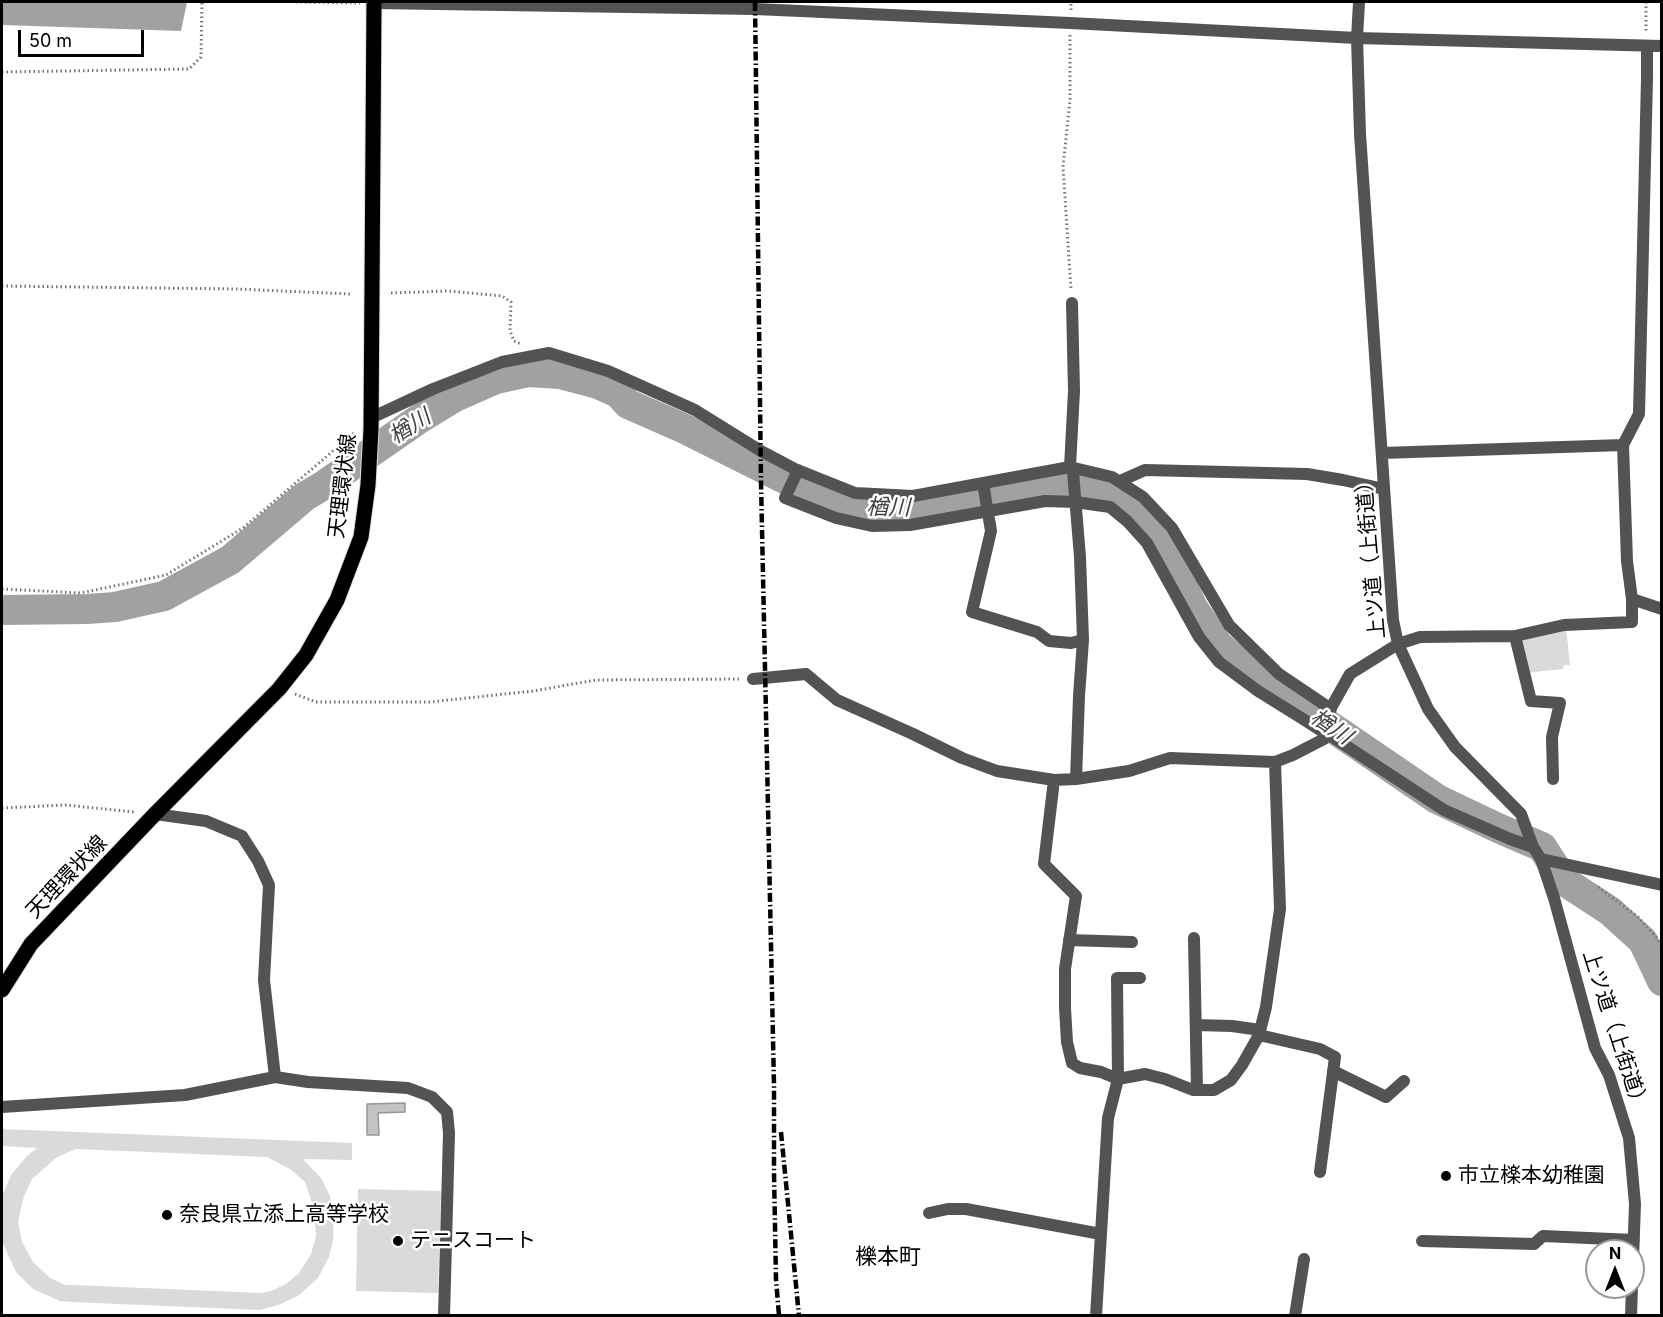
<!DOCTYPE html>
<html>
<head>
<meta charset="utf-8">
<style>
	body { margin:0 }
	#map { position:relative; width:1663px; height:1317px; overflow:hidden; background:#fff; font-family:Inter,sans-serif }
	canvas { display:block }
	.frame { position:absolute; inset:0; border:3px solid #000; pointer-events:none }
	.north { position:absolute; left:1585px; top:1239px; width:60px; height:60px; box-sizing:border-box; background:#fff; border:2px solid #999; border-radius:50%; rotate:0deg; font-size:16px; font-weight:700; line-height:24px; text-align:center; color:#000 }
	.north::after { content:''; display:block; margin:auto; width:21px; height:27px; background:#000; clip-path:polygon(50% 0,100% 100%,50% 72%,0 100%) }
	.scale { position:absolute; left:18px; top:30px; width:126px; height:27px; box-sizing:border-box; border:3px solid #000; border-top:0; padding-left:8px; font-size:18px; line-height:21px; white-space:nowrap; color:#000; -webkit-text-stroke:4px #fff; paint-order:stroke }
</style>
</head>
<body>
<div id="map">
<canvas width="1663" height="1317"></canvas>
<div class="frame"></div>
<div class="north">N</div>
<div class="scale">50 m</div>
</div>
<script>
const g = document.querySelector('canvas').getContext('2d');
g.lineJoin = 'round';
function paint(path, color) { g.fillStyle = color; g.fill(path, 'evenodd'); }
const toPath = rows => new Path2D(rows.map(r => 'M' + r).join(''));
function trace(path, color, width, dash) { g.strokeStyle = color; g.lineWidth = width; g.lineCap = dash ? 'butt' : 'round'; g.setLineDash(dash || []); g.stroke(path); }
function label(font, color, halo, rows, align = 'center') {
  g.font = font + ' Inter,"Noto Sans JP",sans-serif'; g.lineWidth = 5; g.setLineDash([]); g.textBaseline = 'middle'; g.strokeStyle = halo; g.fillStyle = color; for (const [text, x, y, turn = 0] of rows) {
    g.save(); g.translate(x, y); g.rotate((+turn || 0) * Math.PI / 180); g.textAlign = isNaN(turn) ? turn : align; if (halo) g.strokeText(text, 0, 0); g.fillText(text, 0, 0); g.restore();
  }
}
paint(toPath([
	[1566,627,1570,665,1564,665,1563,669,1525,673,1517,638],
	[2,1129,352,1143,352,1160,303,1159,321,1178,330,1196,334,1215,333,1241,329,1257,318,1278,298,1296,278,1305,260,1310,72,1302,60,1301,33,1289,16,1272,2,1241,2,1196,11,1175,27,1156,37,1148,2,1146],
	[76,1149,267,1157,290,1169,305,1182,314,1209,316,1236,311,1254,299,1273,286,1284,271,1291,261,1293,73,1285,65,1285,50,1278,33,1262,22,1242,18,1221,24,1196,32,1179,57,1157],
	[358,1189,441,1191,438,1293,356,1291]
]), '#dadada');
paint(toPath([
	[2,2,187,2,181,31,2,25]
]), '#a1a1a1');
trace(toPath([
	[2,610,87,609,115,607,164,596,230,560,304,497,324,485,419,419,455,397,496,379,528,372,560,374,598,384,618,393,628,404,685,429,825,499,866,510,907,511,968,500,1054,481,1098,485,1136,508,1160,537,1193,608,1218,645,1245,668,1437,799,1498,828,1542,847,1564,881,1610,911,1643,941,1662,981]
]), '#a1a1a1', 30);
const building = toPath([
	[405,1103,405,1112,378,1113,379,1135,367,1135,367,1104,405,1103]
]);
paint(building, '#c3c3c3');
trace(building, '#979797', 1.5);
const primary = toPath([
	[2,990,31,944,155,814,279,689,306,655,337,600,361,537,368,485,371,429,374,2]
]);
trace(primary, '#dbdbdb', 17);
trace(toPath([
	[296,2,360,3],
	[1646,2,1646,33],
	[1071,10,1071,2],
	[1070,35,1070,100,1063,167,1071,289],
	[2,72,189,69,201,57,202,2],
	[2,286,237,289,350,294],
	[391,293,448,291,502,296,511,302,510,331,514,341,521,344],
	[2,589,81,593,166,575,243,528,354,433],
	[295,694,316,702,430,702,533,691,596,680,741,679],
	[2,808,65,805,134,812],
	[1598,887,1638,917,1657,938,1662,947]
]), '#757575', 3, [1.5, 3]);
trace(toPath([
	[1359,2,1357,38,1360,134,1393,620,1398,644,1428,709,1455,747,1521,814,1533,847,1541,859,1554,898,1595,1048,1609,1075,1629,1138,1635,1204,1633,1260],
	[374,3,755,9,1070,23,1357,38,1662,46],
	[1072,303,1074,391,1070,467,1073,472,1080,557,1083,640,1079,696,1076,779],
	[371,418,433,389,502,362,549,353,608,371,695,410,761,451,795,469,855,493,913,496,1070,467,1112,477,1143,497,1172,528,1229,625,1279,674,1331,709],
	[1382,453,1623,445],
	[798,470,785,498,836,518,872,526,910,525,1045,501,1075,502,1110,507,1127,521,1147,543,1199,637,1219,662,1258,691,1319,729],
	[1120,481,1145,470,1307,474,1343,480,1384,489],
	[983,483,991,531,972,612,1037,632,1049,641,1071,643,1083,640],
	[1632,599,1662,609],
	[1515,636,1531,701,1560,703,1552,737,1553,779],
	[753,679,806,674,837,700,913,734,962,758,997,771,1054,780,1076,779,1129,771,1170,758,1275,762,1293,755,1324,739,1328,734,1319,729,1350,674,1398,644,1420,637,1515,636,1564,625,1632,622,1632,599,1627,561,1623,445,1639,414,1647,78,1647,47],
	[1328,734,1444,810,1510,839,1533,847],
	[1054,780,1044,864,1076,896,1065,969,1065,1008,1067,1042,1072,1063,1080,1068,1101,1072,1118,1079,1145,1074,1165,1079,1193,1090,1214,1090,1231,1080,1242,1065,1259,1035,1266,1007,1280,909,1275,762],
	[155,814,206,821,242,836,258,861,269,885,264,980,275,1077],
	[1541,859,1662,885],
	[1194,938,1197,1090],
	[1069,940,1132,942],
	[1196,1025,1232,1026,1260,1030],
	[1259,1035,1320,1049,1335,1057,1320,1172],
	[1333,1071,1386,1097,1404,1081],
	[2,1107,185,1095,275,1077,308,1082,408,1088,432,1097,447,1112,449,1133,444,1316],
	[929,1213,948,1209,966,1209,1101,1234],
	[1422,1241,1534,1244,1543,1236,1634,1240],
	[1096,1316,1108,1118,1118,1079,1117,978,1140,978],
	[1295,1316,1304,1259],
	[1631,1316,1632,1287]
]), '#535353', 12);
trace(primary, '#000', 15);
trace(toPath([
	[755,2,761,482,774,1085,774,1173,776,1279,779,1316],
	[781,1132,799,1316]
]), '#000', 4.5, [9, 3, 1.5, 3]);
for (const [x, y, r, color] of [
	[1446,1176,6,"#000"],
	[167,1215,6,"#000"],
	[398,1241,6,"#000"]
]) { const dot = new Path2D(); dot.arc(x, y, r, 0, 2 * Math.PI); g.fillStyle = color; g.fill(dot); trace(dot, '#fff', 2); }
label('21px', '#000', '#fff', [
	["天理環状線",343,486,-83],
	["上ツ道（上街道）",1371,555,-95],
	["天理環状線",67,877,-46],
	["上ツ道（上街道）",1615,1031,72]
]);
label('21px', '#000', '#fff', [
	["市立檪本幼稚園",1458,1176],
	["奈良県立添上高等学校",179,1215],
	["テニスコート",410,1241]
], 'left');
label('italic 22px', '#424242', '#fff', [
	["楢川",410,427,-32],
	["楢川",888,508,1],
	["楢川",1331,727,34]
]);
label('22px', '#000', '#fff', [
	["櫟本町",888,1257]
]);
</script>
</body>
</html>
